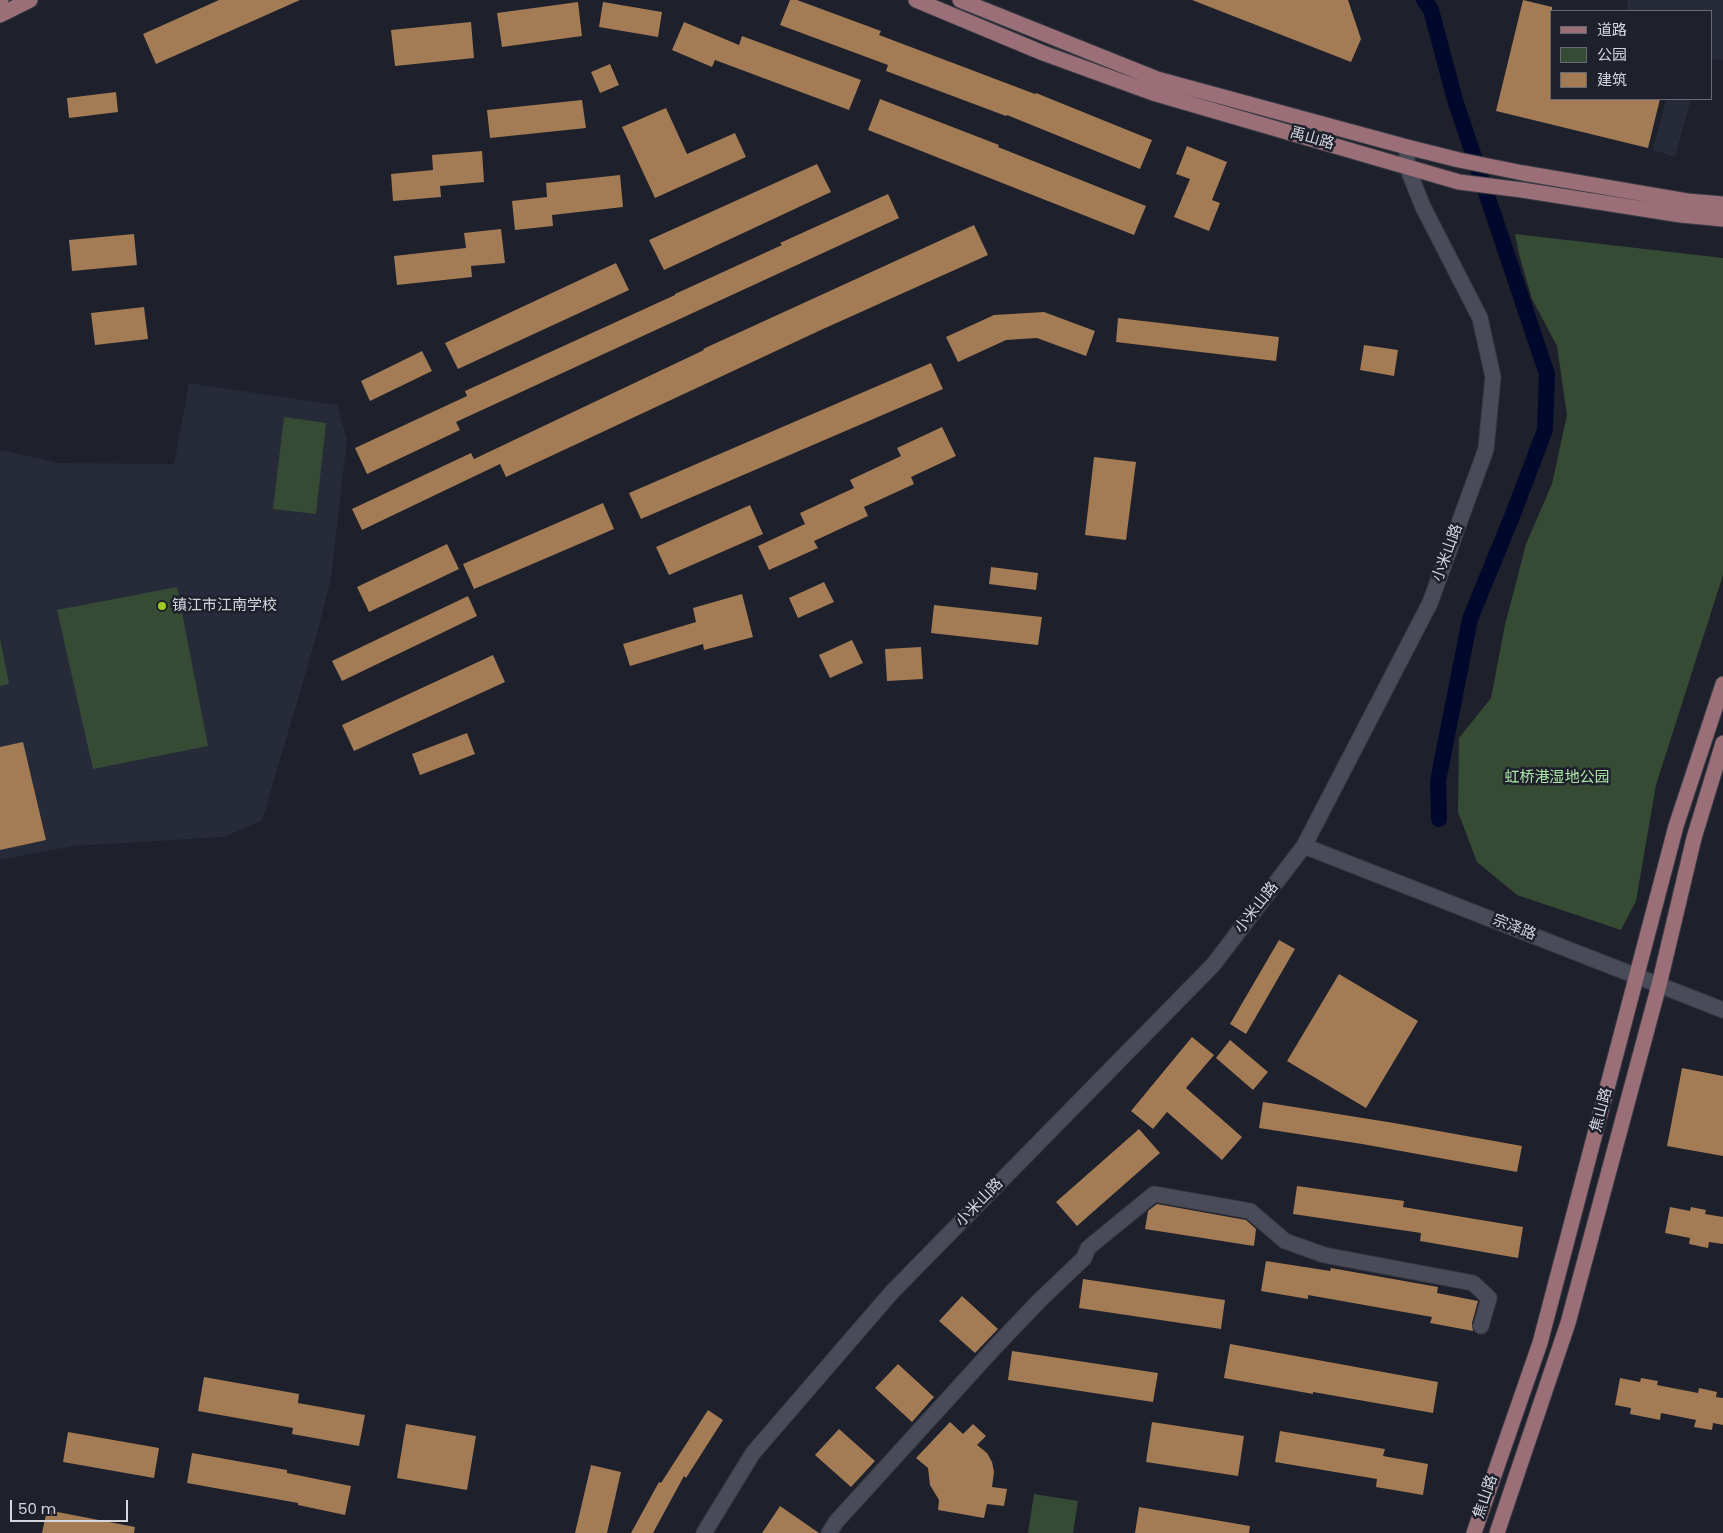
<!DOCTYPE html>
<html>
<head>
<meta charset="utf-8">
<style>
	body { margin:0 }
	#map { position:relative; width:1723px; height:1533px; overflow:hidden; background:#1e202b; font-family:Poppins,"Noto Sans SC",sans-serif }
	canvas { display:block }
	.legend { position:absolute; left:1550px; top:10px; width:162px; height:90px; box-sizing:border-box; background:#1e202b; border:1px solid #676973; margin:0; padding:6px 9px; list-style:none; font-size:15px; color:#d5d7de }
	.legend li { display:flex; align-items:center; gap:10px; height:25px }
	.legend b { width:25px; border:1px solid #676973 }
	.scale { position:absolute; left:10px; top:1500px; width:118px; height:22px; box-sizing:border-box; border:2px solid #d5d7de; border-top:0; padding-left:6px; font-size:15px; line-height:18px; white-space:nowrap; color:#d5d7de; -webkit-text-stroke:4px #1e202b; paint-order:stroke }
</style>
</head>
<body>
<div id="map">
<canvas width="1723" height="1533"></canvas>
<ul class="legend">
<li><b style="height:6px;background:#9b6f78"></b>道路</li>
<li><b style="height:14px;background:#364b34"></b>公园</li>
<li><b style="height:14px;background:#a37b54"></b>建筑</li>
</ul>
<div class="scale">50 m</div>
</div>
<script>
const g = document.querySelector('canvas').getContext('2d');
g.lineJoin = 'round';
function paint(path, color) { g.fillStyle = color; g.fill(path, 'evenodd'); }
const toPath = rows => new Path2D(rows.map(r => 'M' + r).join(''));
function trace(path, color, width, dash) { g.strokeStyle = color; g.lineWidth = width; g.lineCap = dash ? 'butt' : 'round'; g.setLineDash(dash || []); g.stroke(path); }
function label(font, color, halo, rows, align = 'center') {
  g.font = font + ' Poppins,"Noto Sans SC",sans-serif'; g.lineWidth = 5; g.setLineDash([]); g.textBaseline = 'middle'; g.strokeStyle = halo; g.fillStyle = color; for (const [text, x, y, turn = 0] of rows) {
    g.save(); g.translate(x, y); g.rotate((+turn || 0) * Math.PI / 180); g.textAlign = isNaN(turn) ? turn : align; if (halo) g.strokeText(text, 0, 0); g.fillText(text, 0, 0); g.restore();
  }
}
paint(toPath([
	[1628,0,1723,0,1723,60,1712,59,1712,11,1626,11],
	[1666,99,1691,99,1675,157,1653,150],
	[189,383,337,405,347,439,331,578,317,634,262,821,224,837,73,846,0,860,0,450,60,463,174,464]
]), '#262a39');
paint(toPath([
	[1515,234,1723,258,1723,575,1656,785,1636,901,1621,930,1517,895,1477,862,1458,812,1459,738,1491,698,1505,625,1526,544,1552,484,1567,415,1557,346,1532,299,1519,254],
	[284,417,326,423,316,514,273,509],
	[177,587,208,746,93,769,57,610],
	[0,638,9,684,0,686],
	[1034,1494,1078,1501,1073,1533,1028,1533]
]), '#364b34');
trace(toPath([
	[1424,0,1431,10,1455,100,1547,374,1545,430,1511,519,1470,619,1438,781,1439,819]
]), '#00082c', 16);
paint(toPath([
	[219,0,300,0,156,64,143,34],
	[790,0,797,0,881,31,879,35,1035,94,1036,93,1152,140,1140,169,1007,115,1006,116,886,71,888,65,780,25],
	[1192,0,1348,0,1361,39,1351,62],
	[1523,0,1552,7,1552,99,1660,99,1648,148,1496,111],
	[578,2,582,36,502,47,497,13],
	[603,2,662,12,658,37,599,27],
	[471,22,474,58,395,66,391,30],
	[684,22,739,45,742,36,861,80,849,110,715,60,712,67,672,50],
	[610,64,619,85,600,93,591,72],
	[116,92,118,112,69,118,67,98],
	[880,99,999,145,998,147,1146,206,1134,235,868,130],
	[582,100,586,128,490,138,487,110],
	[666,108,687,154,735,133,746,157,655,198,622,127],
	[1187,146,1227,162,1212,200,1220,203,1209,231,1174,217,1190,179,1176,174],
	[482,151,484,182,440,186,441,197,393,201,391,174,433,170,432,155],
	[817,164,831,192,664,270,649,240],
	[620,175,623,207,552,215,553,226,515,230,512,201,547,197,546,183],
	[888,194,899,218,456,422,460,430,367,474,355,448,467,396,465,391,675,295,675,294,782,245,780,243],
	[974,225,988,255,823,329,506,477,500,464,362,530,352,509,471,453,474,459,704,350,703,349],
	[501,229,505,263,471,266,472,277,397,285,394,256,466,248,464,233],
	[134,234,137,265,72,271,69,240],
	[616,263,629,290,458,369,445,343],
	[144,307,148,339,95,345,91,313],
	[1044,312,1095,331,1086,356,1037,338,1006,340,958,362,946,337,994,315],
	[1118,318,1279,337,1276,361,1116,342],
	[1364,345,1398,350,1394,376,1360,370],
	[422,351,432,371,370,401,361,381],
	[931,363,943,389,641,519,629,493],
	[942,427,956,456,911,477,914,484,864,507,868,516,814,541,818,548,769,570,758,546,805,524,800,513,854,488,850,480,901,456,897,448],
	[1094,457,1136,462,1126,540,1085,535],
	[603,503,614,529,474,589,463,564],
	[750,505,763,534,669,575,656,547],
	[447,544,459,569,369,612,357,587],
	[991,567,1038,573,1036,590,989,584],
	[824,582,834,602,798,618,789,598],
	[742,594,753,637,704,650,703,644,630,666,623,644,696,622,693,608],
	[468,596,477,616,342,681,332,661],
	[934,605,1042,617,1038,645,931,633],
	[852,640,863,663,830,678,819,655],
	[921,647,923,679,887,681,885,649],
	[493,655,505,682,354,751,342,725],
	[467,733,475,754,420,775,412,754],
	[23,742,46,840,0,850,0,747],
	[1279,940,1295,949,1246,1034,1230,1024],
	[1339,974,1418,1021,1366,1108,1287,1061],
	[1192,1037,1214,1055,1186,1088,1242,1137,1222,1160,1167,1112,1153,1129,1131,1111],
	[1230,1040,1268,1072,1253,1090,1216,1058],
	[1682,1068,1723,1076,1723,1156,1667,1146],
	[1263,1102,1394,1123,1522,1146,1517,1172,1362,1144,1259,1128],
	[1139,1129,1160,1153,1077,1226,1056,1202],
	[1297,1186,1404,1201,1403,1207,1523,1227,1518,1258,1420,1241,1421,1233,1293,1214],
	[1157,1204,1246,1220,1256,1229,1254,1246,1145,1229,1148,1211],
	[1670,1207,1690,1211,1691,1207,1706,1210,1705,1214,1723,1217,1723,1244,1709,1242,1708,1248,1689,1244,1690,1238,1665,1233],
	[1266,1261,1330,1271,1331,1268,1438,1287,1437,1293,1478,1301,1472,1323,1473,1331,1430,1323,1432,1317,1308,1295,1308,1299,1261,1291],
	[1083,1279,1225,1300,1221,1329,1079,1308],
	[962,1296,998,1329,975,1353,939,1321],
	[1230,1344,1438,1382,1433,1413,1313,1392,1313,1394,1224,1378],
	[1012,1351,1158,1373,1153,1402,1008,1380],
	[898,1364,934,1397,912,1422,875,1388],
	[204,1377,299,1394,298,1403,365,1415,359,1446,292,1434,293,1428,198,1411],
	[1620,1378,1640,1382,1641,1378,1658,1381,1657,1385,1698,1393,1699,1388,1717,1392,1716,1397,1723,1398,1723,1425,1713,1423,1712,1430,1694,1427,1696,1420,1661,1413,1660,1420,1630,1414,1631,1408,1615,1405],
	[708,1410,723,1420,686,1478,684,1476,653,1533,631,1533,659,1482,661,1483],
	[950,1422,963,1434,973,1424,986,1436,977,1445,987,1453,992,1462,994,1472,992,1487,1007,1489,1004,1506,987,1504,984,1518,938,1510,939,1500,930,1485,928,1468,916,1458],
	[1152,1422,1244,1436,1238,1476,1146,1462],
	[406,1424,476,1436,467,1490,397,1478],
	[839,1429,875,1461,851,1487,815,1455],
	[1280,1431,1385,1449,1383,1456,1428,1464,1423,1495,1376,1487,1377,1479,1275,1462],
	[68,1432,159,1448,154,1478,63,1462],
	[192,1453,287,1470,287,1473,351,1486,345,1515,298,1505,298,1503,187,1483],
	[591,1465,621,1472,607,1533,575,1533],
	[780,1506,819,1533,762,1533],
	[1139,1507,1250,1526,1249,1533,1135,1533],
	[47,1510,135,1527,134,1533,42,1533]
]), '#a37b54');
const street = toPath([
	[1304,846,1723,1010],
	[829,1533,836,1522,996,1346,1040,1300,1084,1258,1088,1248,1154,1194,1250,1211,1285,1241,1324,1255,1473,1283,1489,1298,1481,1326]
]);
const secondary = toPath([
	[704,1533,753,1453,892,1292,1213,965,1304,846,1430,603,1486,449,1493,377,1480,318,1423,207,1407,167,1407,147]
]);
const primary = toPath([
	[916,0,1043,53,1153,93,1459,182,1522,190,1681,215,1723,219],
	[960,0,1157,79,1407,147,1459,160,1523,173,1687,201,1723,204],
	[0,1,1,0],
	[0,15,30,0],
	[1474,1533,1540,1343,1676,826,1723,684],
	[1497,1533,1568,1323,1659,985,1694,838,1723,743]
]);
trace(street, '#393b44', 17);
trace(secondary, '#393b44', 17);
trace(primary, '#393b44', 17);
trace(street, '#494c58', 15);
trace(secondary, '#494c58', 15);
trace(primary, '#9b6f78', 15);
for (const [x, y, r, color] of [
	[162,606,5,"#a2c928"]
]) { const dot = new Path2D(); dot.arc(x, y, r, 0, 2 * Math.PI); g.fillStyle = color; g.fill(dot); trace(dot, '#1e202b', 2); }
label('15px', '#d5d7de', '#1e202b', [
	["禹山路",1312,139,16],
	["小米山路",1448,553,-70],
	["小米山路",1257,908,-52],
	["宗泽路",1514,928,21],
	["焦山路",1602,1110,-75],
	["小米山路",980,1203,-46],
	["焦山路",1486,1497,-71]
]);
label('15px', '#d5d7de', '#1e202b', [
	["镇江市江南学校",172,606]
], 'left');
label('15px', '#abe5a6', '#1e202b', [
	["虹桥港湿地公园",1557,778]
]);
</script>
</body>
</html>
